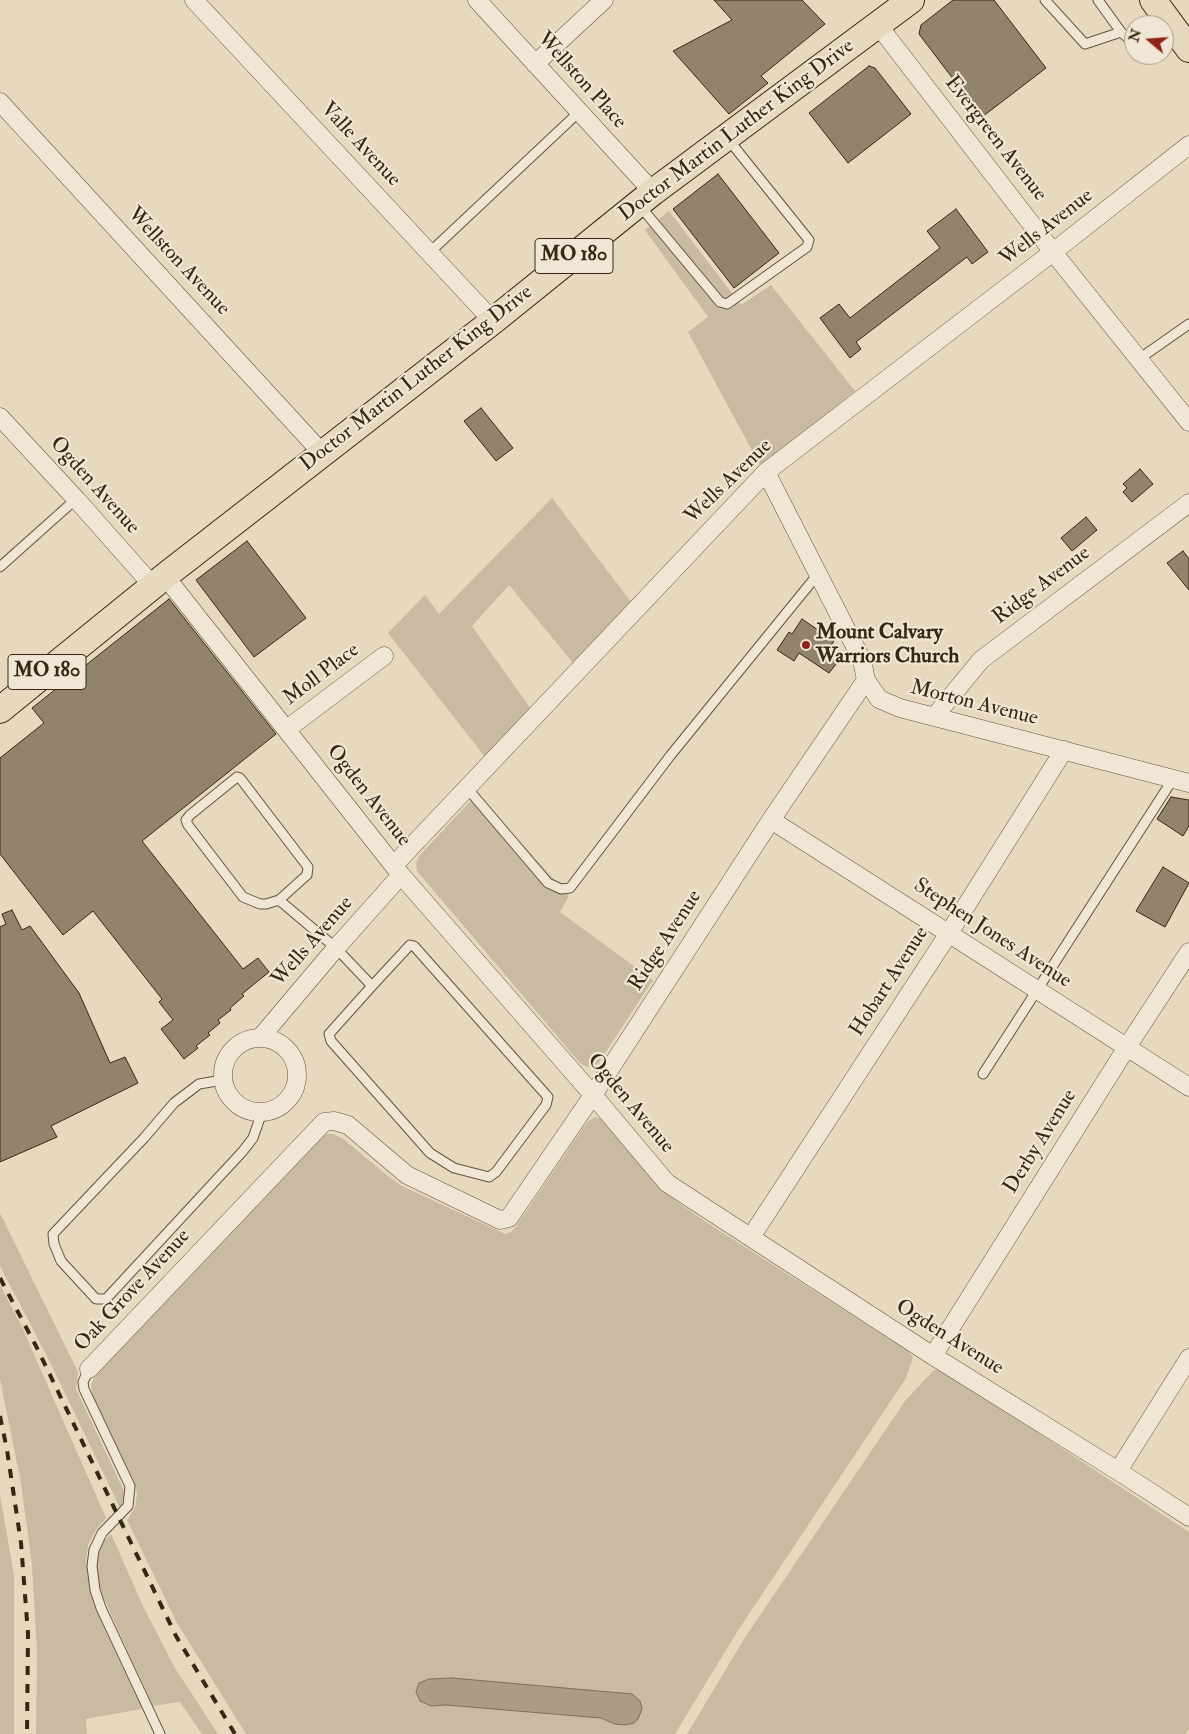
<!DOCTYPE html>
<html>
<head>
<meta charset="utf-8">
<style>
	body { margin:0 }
	#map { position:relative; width:1189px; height:1734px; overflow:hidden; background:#e7d9be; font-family:"IM FELL Double Pica",serif }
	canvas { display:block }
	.north { position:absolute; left:1124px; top:15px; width:50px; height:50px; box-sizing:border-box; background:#efe6d5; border:1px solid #a59a87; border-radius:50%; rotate:288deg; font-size:14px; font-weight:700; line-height:20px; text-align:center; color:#362713 }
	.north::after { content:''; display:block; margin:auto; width:18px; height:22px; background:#8f2418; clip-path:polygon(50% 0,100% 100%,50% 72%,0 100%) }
</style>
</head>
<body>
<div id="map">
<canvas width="1189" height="1734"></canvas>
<div class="north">N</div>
</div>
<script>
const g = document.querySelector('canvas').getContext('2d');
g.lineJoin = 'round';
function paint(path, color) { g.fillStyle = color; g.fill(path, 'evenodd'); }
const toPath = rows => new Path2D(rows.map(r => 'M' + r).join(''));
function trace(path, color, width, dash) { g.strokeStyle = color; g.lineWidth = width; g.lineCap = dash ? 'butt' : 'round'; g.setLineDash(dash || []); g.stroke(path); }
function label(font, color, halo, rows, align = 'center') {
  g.font = font + ' "IM FELL Double Pica",serif'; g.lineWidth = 4.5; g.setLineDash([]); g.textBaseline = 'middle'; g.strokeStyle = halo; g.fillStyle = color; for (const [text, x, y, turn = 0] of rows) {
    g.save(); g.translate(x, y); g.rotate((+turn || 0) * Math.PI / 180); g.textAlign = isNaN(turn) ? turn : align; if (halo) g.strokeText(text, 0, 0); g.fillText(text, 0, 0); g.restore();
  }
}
paint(toPath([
	[669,211,741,305,771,285,855,391,761,467,688,332,708,317,645,230],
	[552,498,632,603,573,663,509,585,472,626,531,709,485,757,388,633,425,595,439,614],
	[477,794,569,896,560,912,653,980,598,1064,588,1067,581,1064,574,1056,417,871,416,864,419,856],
	[595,1117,602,1119,613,1130,659,1186,676,1201,709,1224,908,1351,913,1357,906,1378,737,1632,675,1734,246,1734,177,1623,127,1520,135,1507,137,1494,134,1481,93,1398,91,1386,95,1374,324,1134,332,1134,342,1138,388,1176,402,1186,505,1234,511,1232,517,1225,587,1122],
	[452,1678,632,1694,640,1701,616,1724,601,1718,445,1705,431,1706,416,1692,419,1683,429,1679],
	[0,1213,78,1372,76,1389,124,1491,124,1501,120,1508,49,1360,0,1266],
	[0,1285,22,1327,106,1518,96,1530,88,1545,86,1560,89,1583,95,1606,105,1630,142,1709,86,1719,87,1734,36,1734,37,1653,32,1565,21,1483,0,1379],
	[934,1370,942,1370,949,1374,1189,1532,1189,1729,1186,1734,687,1734,744,1639,905,1401],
	[0,1495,14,1575,14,1734,0,1734],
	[111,1534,144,1608,175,1668,218,1734,202,1734,180,1702,153,1706,104,1599,98,1581,96,1564,99,1551,103,1542]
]), '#c9bba1');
const water = toPath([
	[452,1678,632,1694,640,1701,642,1709,638,1719,634,1723,625,1725,615,1724,601,1718,446,1705,431,1706,420,1701,416,1692,419,1683,429,1679,452,1678]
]);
paint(water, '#ab9c84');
trace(water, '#7c6d57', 1);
const building = toPath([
	[714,0,802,0,825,24,761,76,768,83,729,114,673,51,732,20,714,0],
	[953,0,994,0,1046,68,982,117,919,34,921,25,953,0],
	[869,66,875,68,911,114,848,163,809,113,869,66],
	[718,174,779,253,734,288,673,209,718,174],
	[956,209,988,252,972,264,967,257,856,342,861,349,850,358,820,318,839,304,850,318,940,248,927,231,956,209],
	[481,408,513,448,496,461,464,421,481,408],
	[1140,469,1153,484,1132,502,1123,492,1127,488,1123,484,1140,469],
	[1086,517,1097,530,1072,551,1061,538,1086,517],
	[247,541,306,618,254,657,196,580,247,541],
	[1183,551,1189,559,1189,590,1167,563,1183,551],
	[169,599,276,734,142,841,243,969,258,958,269,972,242,994,244,996,230,1008,231,1010,218,1020,220,1023,208,1033,210,1035,196,1046,198,1048,184,1059,161,1029,173,1020,159,1002,162,999,93,911,63,935,0,854,0,758,44,723,32,708,169,599],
	[802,619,834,641,828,650,832,652,829,657,837,663,829,673,799,653,794,661,777,650,789,632,792,634,802,619],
	[1171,797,1189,800,1189,826,1183,836,1157,819,1171,797],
	[1163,867,1189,883,1165,927,1136,911,1163,867],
	[12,910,22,930,30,926,79,993,110,1063,125,1057,138,1083,51,1126,57,1137,0,1162,0,927,6,924,2,914,12,910]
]);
paint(building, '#92846c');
trace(building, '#362713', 1);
const lane = toPath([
	[1045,0,1085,44,1121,32,1134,43],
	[1098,0,1121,32],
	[640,206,720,302,727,304,807,247,809,240,728,139],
	[429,253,579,112],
	[1139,359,1189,324],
	[0,567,76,499],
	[237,777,240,778,308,867,307,875,279,900,266,904,260,904,243,897,188,825,186,820,190,815,237,777],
	[467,788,548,883,561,889,570,888,670,756,818,574],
	[279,900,336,948,372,986,329,1034,331,1041,430,1153,454,1168,489,1177,496,1172,546,1105,548,1097,414,946,410,945,372,986],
	[983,1074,1173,779],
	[223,1080,199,1084,174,1103,144,1138,53,1234,54,1244,61,1261,96,1299,106,1299,243,1151,253,1138,262,1112],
	[89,1369,83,1382,84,1389,130,1486,128,1506,102,1533,94,1550,92,1566,95,1590,101,1608,160,1734]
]);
const street = toPath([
	[194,0,493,321],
	[477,0,653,192],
	[878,25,1053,252,1189,422],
	[535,64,604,0],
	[0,102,322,453],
	[0,417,76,499,153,586],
	[766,472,862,660,866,680,879,699,900,708,1189,783],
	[165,576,401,875,593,1095,667,1183,930,1354,1118,1471,1189,1517],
	[934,717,981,660,1189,503],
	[287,729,384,656],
	[771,820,1189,1087],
	[394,865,766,472,1053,252,1189,145],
	[260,1038,336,948,401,875],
	'223 1075a37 37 0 1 1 74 0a37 37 0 1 1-74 0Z',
	[751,1237,949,933,1064,750],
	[933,1356,1127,1047,1189,952],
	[89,1369,324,1122,334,1121,348,1125,407,1175,500,1220,509,1218,593,1095,771,820,866,680],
	[1118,1471,1189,1358]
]);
const primary = toPath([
	[1153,0,1189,49],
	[0,710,165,576,493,321,653,192,911,0]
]);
trace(lane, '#62543e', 11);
trace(street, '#62543e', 19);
trace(primary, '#362713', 28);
trace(lane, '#efe6d5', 9);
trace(street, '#efe6d5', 18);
trace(primary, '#e7d9be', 26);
trace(toPath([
	[0,1278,37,1348,176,1636,235,1734],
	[0,1416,7,1450,21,1543,28,1634,27,1734]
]), '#362713', 4, [9, 9]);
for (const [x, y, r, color] of [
	[806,645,5,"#8f2418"]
]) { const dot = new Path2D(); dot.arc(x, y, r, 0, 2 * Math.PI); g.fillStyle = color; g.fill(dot); trace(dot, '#efe6d5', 2); }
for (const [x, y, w] of [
	[574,256,78],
	[47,672,78]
]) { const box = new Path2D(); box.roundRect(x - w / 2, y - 17.5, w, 35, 4); g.fillStyle = '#efe6d5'; g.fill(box); trace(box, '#362713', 1); }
label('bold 20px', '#362713', null, [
	["MO 180",574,256],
	["MO 180",47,672]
]);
label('21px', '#362713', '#efe6d5', [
	["Wellston Place",581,81,48],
	["Doctor Martin Luther King Drive",737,131,-37],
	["Evergreen Avenue",995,139,52],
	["Valle Avenue",360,145,47],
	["Wells Avenue",1047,228,-38],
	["Wellston Avenue",178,262,47],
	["Doctor Martin Luther King Drive",417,379,-38],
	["Wells Avenue",729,482,-44],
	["Ogden Avenue",94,486,48],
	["Ridge Avenue",1042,586,-37],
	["Moll Place",322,675,-37],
	["Morton Avenue",974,704,14],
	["Ogden Avenue",368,796,52],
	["Stephen Jones Avenue",992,934,33],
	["Ridge Avenue",666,941,-57],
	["Wells Avenue",313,942,-49],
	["Hobart Avenue",890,982,-57],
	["Ogden Avenue",630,1104,50],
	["Derby Avenue",1041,1142,-58],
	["Oak Grove Avenue",133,1291,-47],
	["Ogden Avenue",949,1338,32]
]);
label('bold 21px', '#362713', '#efe6d5', [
	["Mount Calvary",816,633],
	["Warriors Church",816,657]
], 'left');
</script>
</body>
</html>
